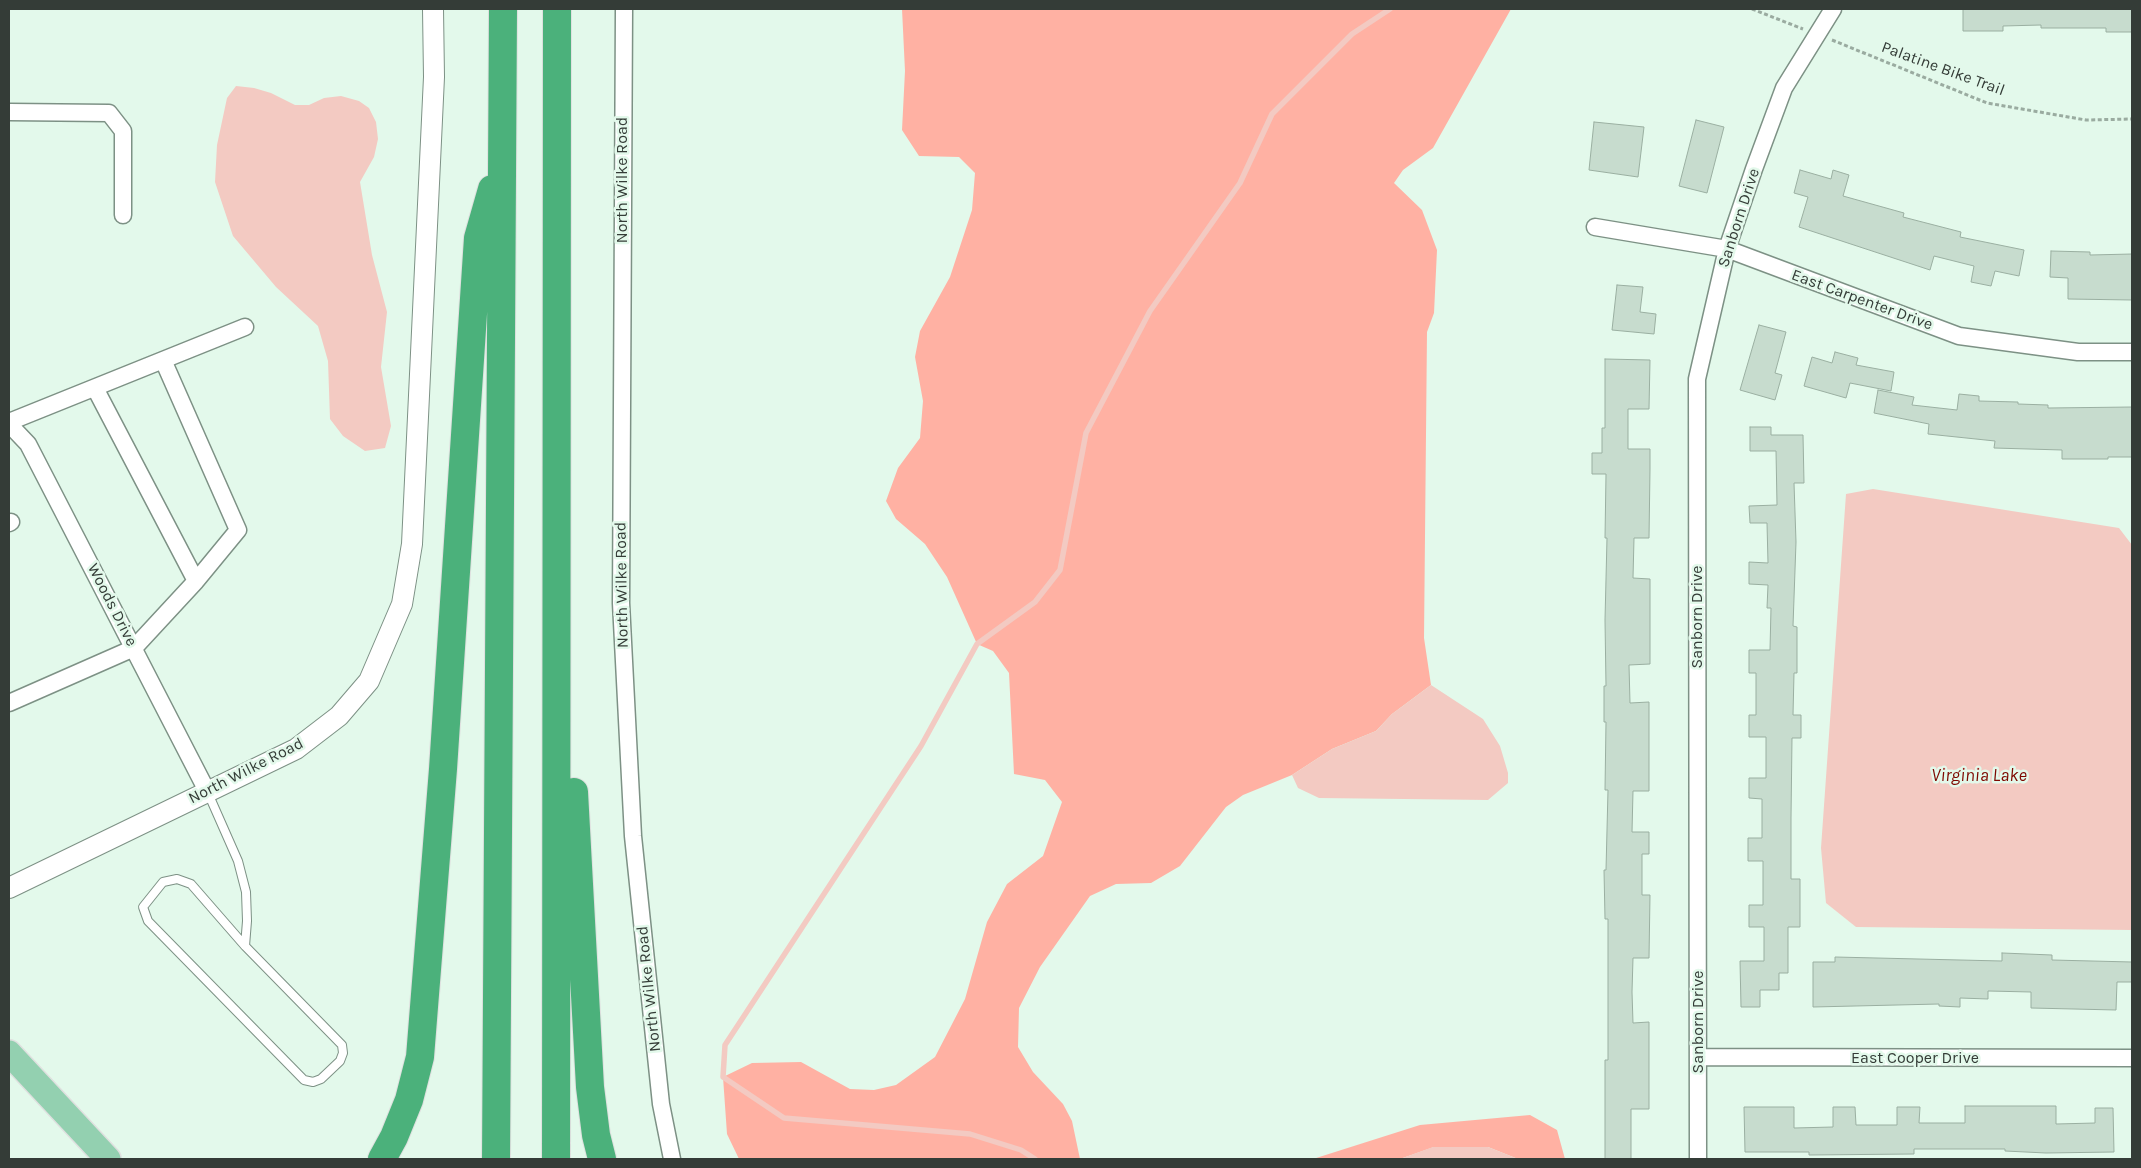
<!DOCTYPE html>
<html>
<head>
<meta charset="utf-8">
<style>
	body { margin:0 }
	#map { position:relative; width:2141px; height:1168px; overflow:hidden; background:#e3f9eb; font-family:Karla,sans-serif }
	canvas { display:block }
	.frame { position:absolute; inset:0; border:10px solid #343c37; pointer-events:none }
</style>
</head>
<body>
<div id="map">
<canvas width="2141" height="1168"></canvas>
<div class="frame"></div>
</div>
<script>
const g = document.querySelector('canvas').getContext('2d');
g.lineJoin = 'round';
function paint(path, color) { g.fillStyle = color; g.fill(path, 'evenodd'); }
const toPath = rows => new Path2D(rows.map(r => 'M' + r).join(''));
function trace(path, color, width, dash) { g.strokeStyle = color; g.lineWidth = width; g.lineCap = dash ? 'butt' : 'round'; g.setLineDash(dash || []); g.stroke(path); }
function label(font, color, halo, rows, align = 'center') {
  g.font = font + ' Karla,sans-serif'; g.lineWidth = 5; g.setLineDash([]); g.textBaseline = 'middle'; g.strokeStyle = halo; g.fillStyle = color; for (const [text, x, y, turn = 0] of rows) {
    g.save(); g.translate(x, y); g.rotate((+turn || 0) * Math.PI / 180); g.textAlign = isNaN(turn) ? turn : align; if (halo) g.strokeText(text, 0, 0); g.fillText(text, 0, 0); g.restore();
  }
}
paint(toPath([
	[902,9,1511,9,1433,148,1403,170,1394,183,1422,210,1437,250,1434,313,1427,332,1424,638,1431,685,1392,714,1376,731,1332,749,1292,775,1243,795,1226,807,1180,866,1151,883,1116,884,1090,896,1040,967,1019,1008,1018,1047,1033,1072,1063,1104,1072,1121,1080,1159,739,1159,727,1134,723,1077,752,1063,801,1062,850,1089,874,1090,896,1085,935,1057,965,999,987,922,1007,884,1043,856,1062,802,1045,780,1014,774,1009,673,993,651,977,644,947,577,925,544,896,519,886,501,898,468,920,438,923,401,915,357,920,331,950,277,972,210,975,173,959,157,919,156,902,130,905,71],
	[1530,1115,1557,1130,1565,1159,1518,1159,1488,1147,1434,1147,1400,1159,1313,1159,1420,1125]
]), '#ffb1a3');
paint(toPath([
	[236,86,254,88,271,93,295,105,309,105,324,98,341,96,359,101,369,108,376,122,378,139,374,157,360,182,372,255,387,312,381,367,391,426,385,448,365,451,343,436,330,419,328,361,318,326,276,287,233,236,215,182,217,145,227,98],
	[1873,489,2119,528,2132,545,2131,680,2132,682,2132,930,1856,927,1826,903,1821,848,1846,494],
	[1431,685,1483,719,1500,746,1508,773,1508,783,1488,800,1319,798,1298,788,1292,775,1332,749,1376,731,1392,714],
	[1433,1147,1488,1147,1518,1159,1400,1159]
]), '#f3cac2');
trace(toPath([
	[1035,1159,1021,1150,970,1134,784,1118,723,1077,725,1045,921,746,977,644,1035,602,1060,570,1086,433,1150,311,1240,183,1272,114,1352,34,1390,9]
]), '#f3cac2', 5.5);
const building = toPath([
	[1963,9,2132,9,2132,32,2106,32,2106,28,2041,28,2041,25,2003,26,2003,31,1963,31,1963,9],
	[1696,120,1724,127,1707,193,1679,186,1696,120],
	[1594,122,1644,127,1638,177,1589,170,1594,122],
	[1800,170,1831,179,1833,170,1849,175,1843,196,1904,213,1903,217,1961,232,1960,237,2024,250,2019,276,1995,271,1991,286,1971,282,1974,266,1934,256,1930,270,1799,227,1808,197,1794,193,1800,170],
	[2051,251,2090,252,2090,255,2132,254,2132,300,2068,299,2068,278,2050,277,2051,251],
	[1617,285,1643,287,1640,312,1656,314,1654,334,1612,330,1617,285],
	[1759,325,1786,332,1775,373,1782,375,1775,400,1740,390,1759,325],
	[1835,352,1858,358,1856,365,1894,372,1891,391,1850,383,1846,398,1804,386,1812,357,1832,363,1835,352],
	[1605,359,1650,360,1649,409,1628,409,1628,449,1650,449,1650,469,1649,538,1634,538,1633,578,1650,579,1650,664,1629,665,1630,703,1649,702,1649,791,1633,791,1632,832,1649,832,1649,854,1642,854,1642,895,1650,895,1649,958,1633,958,1632,992,1633,1023,1649,1022,1649,1109,1631,1109,1631,1159,1605,1159,1605,1060,1608,1060,1608,919,1605,919,1604,870,1606,870,1608,790,1605,790,1606,722,1604,722,1604,686,1606,686,1605,620,1607,538,1605,538,1606,474,1592,474,1592,453,1602,453,1602,428,1605,428,1605,359],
	[1878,390,1914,397,1912,405,1957,410,1959,394,1979,396,1979,401,2018,402,2018,404,2048,405,2048,408,2132,407,2132,457,2108,457,2108,459,2062,459,2062,450,1994,448,1995,441,1928,434,1929,424,1874,413,1878,390],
	[1750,427,1771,427,1771,435,1803,435,1804,483,1794,483,1796,542,1793,626,1797,627,1797,673,1794,673,1793,715,1801,715,1801,738,1792,738,1791,818,1791,879,1800,879,1800,927,1788,927,1788,973,1779,973,1779,990,1760,990,1760,1007,1741,1007,1740,961,1764,961,1764,927,1749,927,1749,905,1763,905,1763,861,1748,861,1748,838,1762,838,1762,799,1749,798,1749,778,1766,778,1766,737,1749,737,1749,715,1756,715,1756,673,1749,673,1749,650,1770,650,1771,608,1767,608,1768,585,1749,584,1749,562,1768,563,1767,523,1750,523,1749,506,1777,505,1776,451,1750,451,1750,427],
	[2002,953,2052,955,2052,960,2132,962,2132,982,2117,982,2116,1010,2031,1008,2031,992,1988,991,1988,999,1960,998,1960,1007,1939,1006,1939,1004,1813,1007,1813,962,1835,962,1835,957,2002,961,2002,953],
	[1965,1106,2056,1106,2056,1124,2095,1123,2095,1108,2113,1108,2114,1152,2046,1153,2005,1151,2005,1149,1914,1149,1914,1154,1809,1155,1809,1152,1745,1152,1744,1107,1794,1107,1794,1128,1833,1127,1833,1107,1855,1107,1856,1125,1897,1125,1897,1107,1920,1107,1919,1123,1965,1123,1965,1106]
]);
paint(building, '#c7dcce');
trace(building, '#9aafa1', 1);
const service = toPath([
	[208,793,238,861,246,892,247,921,245,946,342,1045,343,1053,340,1061,321,1079,313,1082,304,1080,148,921,143,907,163,882,177,879,191,884,245,946]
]);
const minor = toPath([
	[624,9,621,603,633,836,661,1104,672,1159],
	[9,112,109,113,123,131,123,215],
	[1595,227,1727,249,1959,336,2078,352,2132,352],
	[95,388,196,581,238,530,163,360],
	[9,422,245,327],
	[9,424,28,444,207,791],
	[9,523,11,522],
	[9,703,134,648,196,581],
	[1699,1057,2132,1058],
	[1698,1159,1697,379,1727,249,1754,169,1784,88,1833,9]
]);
const tertiary = toPath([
	[9,888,296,749,339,716,369,681,402,604,412,544,434,77,433,9]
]);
const primary = toPath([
	[9,1053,108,1159]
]);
const motorway = toPath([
	[574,792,590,1087,596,1135,602,1159],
	[382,1159,394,1137,409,1100,420,1057,443,769,478,238,492,189],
	[496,1159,503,9],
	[556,1159,557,9]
]);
trace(service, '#7d9185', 10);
trace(minor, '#7d9185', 19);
trace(tertiary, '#7d9185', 22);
trace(primary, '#dfe0df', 28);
trace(motorway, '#dfe0df', 30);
trace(toPath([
	[1752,9,1803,29],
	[1832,40,1987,103,2086,120,2132,119]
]), '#9aaba0', 3, [4, 2.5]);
trace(service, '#fff', 8);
trace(minor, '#fff', 16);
trace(tertiary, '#fff', 20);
trace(primary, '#93d0b0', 25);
trace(motorway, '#4bb17b', 28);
label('16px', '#343c37', '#e3f9eb', [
	["Palatine Bike Trail",1943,69,20],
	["North Wilke Road",622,180,-90],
	["Sanborn Drive",1739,218,-72],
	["East Carpenter Drive",1862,300,20],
	["North Wilke Road",622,585,-91],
	["Woods Drive",112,605,63],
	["Sanborn Drive",1697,617,-90],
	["North Wilke Road",246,771,-27],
	["North Wilke Road",649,989,-96],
	["Sanborn Drive",1698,1022,-90],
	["East Cooper Drive",1915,1058]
]);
label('italic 18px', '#7e0800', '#e3f9eb', [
	["Virginia Lake",1979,776]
]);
</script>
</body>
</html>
